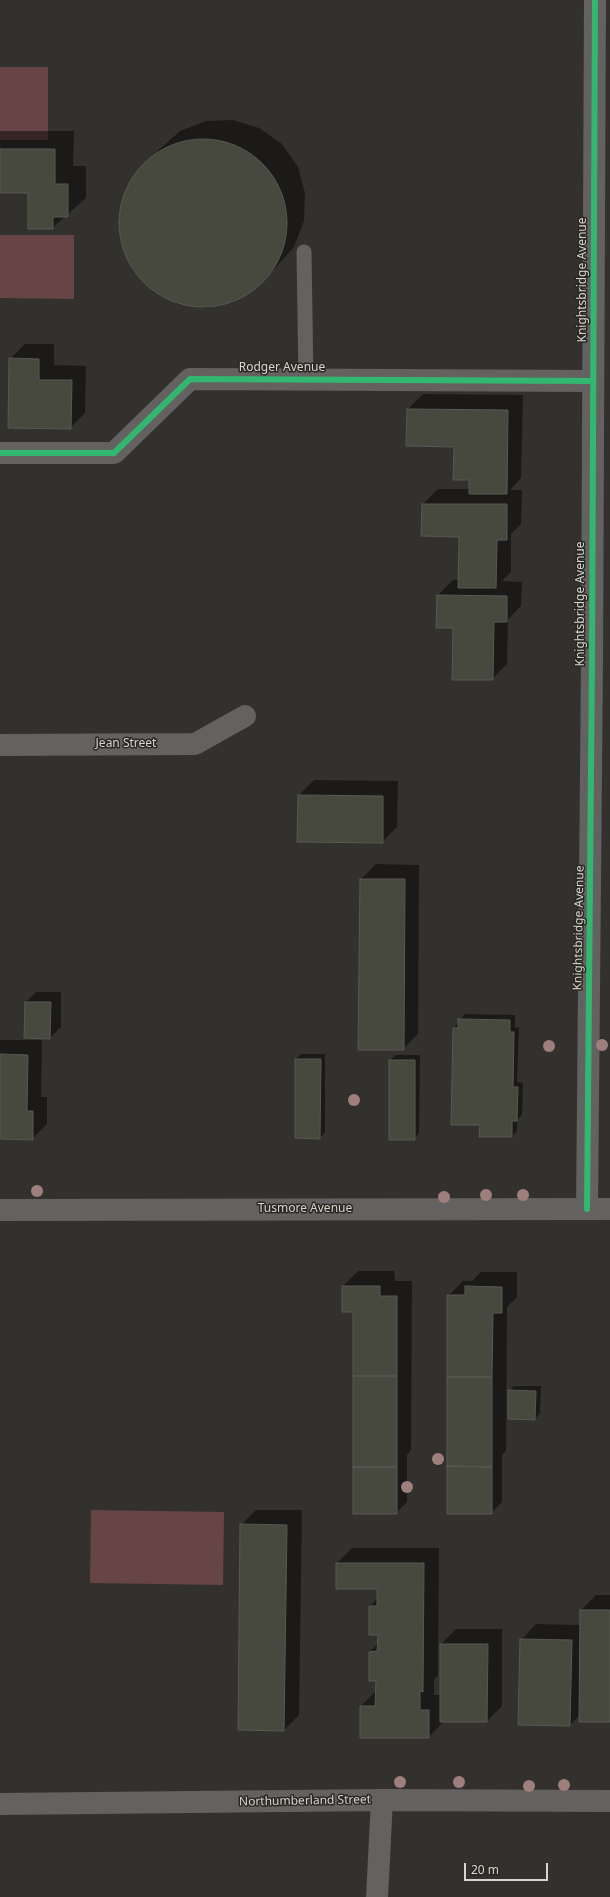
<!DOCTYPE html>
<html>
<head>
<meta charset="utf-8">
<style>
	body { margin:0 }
	#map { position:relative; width:610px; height:1897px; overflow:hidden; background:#33312e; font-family:"Noto Sans",sans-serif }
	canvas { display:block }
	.scale { position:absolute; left:464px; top:1863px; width:84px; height:18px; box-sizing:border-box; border:2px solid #d7d5d2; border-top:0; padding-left:5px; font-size:12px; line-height:14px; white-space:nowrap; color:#d7d5d2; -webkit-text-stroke:3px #2b2822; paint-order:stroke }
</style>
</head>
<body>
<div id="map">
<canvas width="610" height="1897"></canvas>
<div class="scale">20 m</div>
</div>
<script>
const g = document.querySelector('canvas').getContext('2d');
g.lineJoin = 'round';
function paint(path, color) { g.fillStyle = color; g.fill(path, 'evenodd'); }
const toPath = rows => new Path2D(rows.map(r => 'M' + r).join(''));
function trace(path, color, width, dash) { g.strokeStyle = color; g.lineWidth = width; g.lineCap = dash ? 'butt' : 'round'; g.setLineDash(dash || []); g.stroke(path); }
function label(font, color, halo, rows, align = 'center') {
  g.font = font + ' "Noto Sans",sans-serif'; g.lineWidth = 3; g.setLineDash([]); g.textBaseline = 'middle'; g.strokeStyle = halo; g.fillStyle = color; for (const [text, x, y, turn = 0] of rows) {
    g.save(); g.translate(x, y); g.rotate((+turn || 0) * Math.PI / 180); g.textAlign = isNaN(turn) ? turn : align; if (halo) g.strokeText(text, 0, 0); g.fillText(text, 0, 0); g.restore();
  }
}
paint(toPath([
	[0,67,48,67,48,140,0,140],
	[0,235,74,235,74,299,0,298],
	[91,1510,224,1512,223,1585,90,1583]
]), '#674546');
paint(toPath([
	[233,120,259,128,282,144,298,167,305,193,304,221,294,247,257,288,233,302,206,308,178,304,153,291,133,271,122,245,119,217,126,191,140,167,180,131,206,121],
	[0,131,74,131,73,166,86,166,86,198,52,228,29,192,0,192],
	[25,344,54,344,54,365,86,366,85,413,70,428,10,359],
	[423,394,523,395,521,478,510,490,522,490,521,524,511,534,511,572,502,581,522,582,521,606,508,619,507,664,492,679,454,628,438,595,453,580,459,580,460,536,423,504,438,489,470,489,470,479,455,446,408,409],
	[314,780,398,781,397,827,382,842,299,795],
	[376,864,419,865,418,1034,403,1049,361,879],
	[36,992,61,992,61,1027,50,1038,26,1002],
	[465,1014,515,1015,515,1028,519,1027,517,1082,523,1083,522,1115,517,1120,517,1131,512,1136,481,1124,454,1028],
	[0,1040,42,1040,41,1097,47,1097,47,1124,32,1139,0,1138],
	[301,1054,325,1054,325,1132,320,1138,296,1059],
	[396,1055,420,1055,419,1133,414,1139,390,1060],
	[358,1271,394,1271,395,1281,412,1281,411,1450,407,1455,407,1502,396,1513,354,1311,343,1286],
	[481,1272,517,1272,517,1297,507,1307,506,1451,502,1455,502,1502,491,1513,448,1296,463,1281,472,1281],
	[514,1386,541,1386,540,1413,535,1419,509,1391],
	[256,1510,302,1510,299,1715,284,1730,241,1525],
	[352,1548,439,1548,438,1676,434,1679,434,1695,441,1695,441,1644,456,1629,502,1629,502,1706,487,1721,444,1721,429,1737,361,1706,376,1691,377,1680,370,1652,378,1643,379,1634,370,1606,378,1598,378,1588,337,1563],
	[596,1595,610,1595,610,1721,580,1715,570,1725,521,1640,536,1624,581,1625,581,1610]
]), '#0007');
const building = toPath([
	'119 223a84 84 0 1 1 168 0a84 84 0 1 1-168 0Z',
	[0,149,55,149,55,184,68,184,68,217,53,217,53,229,28,229,28,193,0,193,0,149],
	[9,358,39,359,39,380,72,380,71,429,8,428,9,358],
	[407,409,508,410,507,494,469,494,469,480,453,480,454,447,406,446,407,409],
	[422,504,507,504,507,540,497,540,496,588,458,588,459,537,421,536,422,504],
	[437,595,507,596,507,622,494,622,493,680,452,680,453,628,436,628,437,595],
	[298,795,383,796,383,843,297,842,298,795],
	[360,879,405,879,404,1050,358,1050,360,879],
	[25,1002,51,1002,50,1039,24,1038,25,1002],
	[458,1019,510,1020,510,1032,514,1032,513,1087,518,1087,517,1121,512,1121,512,1137,479,1137,480,1125,451,1125,453,1028,458,1028,458,1019],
	[0,1054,28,1055,27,1111,33,1111,33,1140,0,1139,0,1054],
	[295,1059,321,1059,320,1139,295,1138,295,1059],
	[389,1060,415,1060,415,1140,389,1140,389,1060],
	[342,1286,380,1286,380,1296,397,1296,397,1376,353,1376,353,1312,342,1312,342,1286],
	[465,1286,502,1287,502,1313,493,1313,492,1377,447,1377,447,1295,465,1295,465,1286],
	[353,1376,397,1376,397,1467,353,1467,353,1376],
	[447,1377,492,1377,492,1467,447,1466,447,1377],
	[508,1390,536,1391,535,1420,508,1419,508,1390],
	[447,1466,492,1467,492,1514,447,1514,447,1466],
	[353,1467,397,1467,397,1514,353,1514,353,1467],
	[240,1524,287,1525,284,1731,238,1730,240,1524],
	[336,1563,424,1563,423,1692,420,1691,420,1710,429,1710,429,1738,360,1738,360,1706,375,1706,376,1681,369,1681,369,1652,377,1651,378,1635,369,1635,369,1606,377,1606,377,1589,336,1589,336,1563],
	[580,1610,610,1610,610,1722,579,1722,580,1610],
	[520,1639,572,1640,570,1726,518,1725,520,1639],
	[440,1644,488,1644,487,1722,440,1722,440,1644]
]);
paint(building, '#48493e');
trace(building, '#585854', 1);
trace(toPath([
	[304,252,306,380]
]), '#636261', 15);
trace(toPath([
	[0,453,114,453,190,379,593,381],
	[0,745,195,744,245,716],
	[587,1209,592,661,595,0],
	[0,1210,610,1209],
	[0,1804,382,1800,610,1801],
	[377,1897,382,1800]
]), '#636261', 22);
trace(toPath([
	[0,453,114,453,190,379,593,381],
	[587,1209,592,661,595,0]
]), '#33b770', 6);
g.fillStyle = '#9e7f7e';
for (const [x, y] of [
	[602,1045],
	[549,1046],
	[354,1100],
	[37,1191],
	[486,1195],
	[523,1195],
	[444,1197],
	[438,1459],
	[407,1487],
	[400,1782],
	[459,1782],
	[564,1785],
	[529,1786]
]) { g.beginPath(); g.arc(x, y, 6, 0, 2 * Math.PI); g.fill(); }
label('12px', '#d7d5d2', '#2b2822', [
	["Knightsbridge Avenue",583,280,-90],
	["Rodger Avenue",282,368],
	["Knightsbridge Avenue",581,604,-90],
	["Jean Street",126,744],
	["Knightsbridge Avenue",579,928,-89],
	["Tusmore Avenue",305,1209],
	["Northumberland Street",305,1801,-1]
]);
</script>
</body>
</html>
